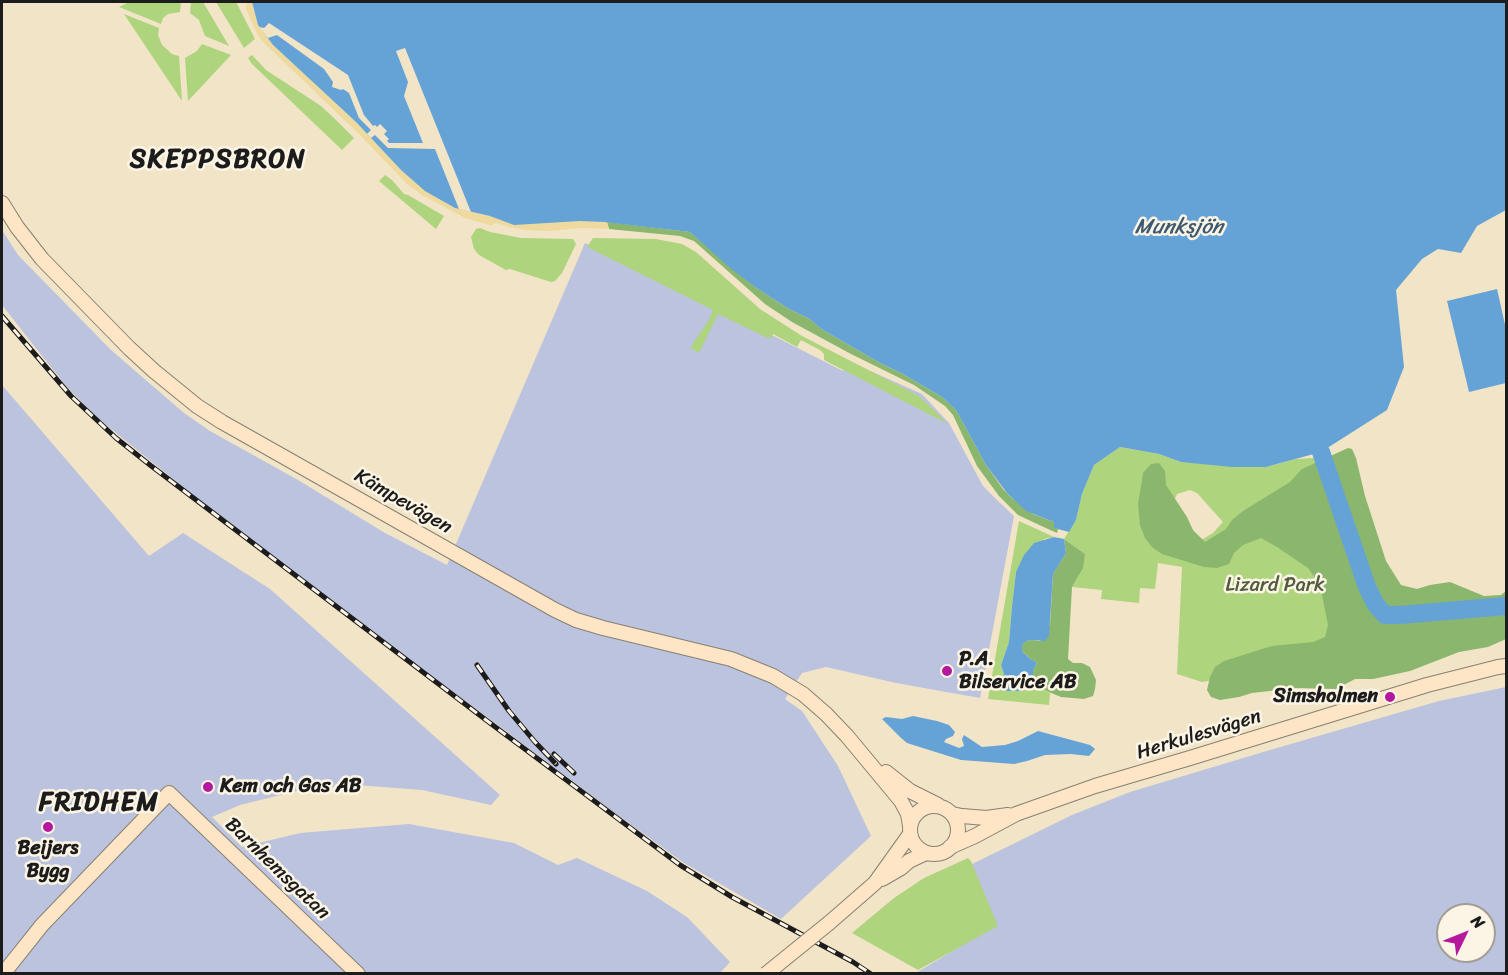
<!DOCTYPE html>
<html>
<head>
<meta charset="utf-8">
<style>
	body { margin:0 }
	#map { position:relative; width:1508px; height:975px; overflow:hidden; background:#f2e4c7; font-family:Sriracha,sans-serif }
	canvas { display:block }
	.frame { position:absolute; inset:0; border:3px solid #1c1c1c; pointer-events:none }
	.north { position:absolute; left:1436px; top:903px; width:60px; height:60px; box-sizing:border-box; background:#fcf5e5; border:2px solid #a29e95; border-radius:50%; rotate:47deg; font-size:16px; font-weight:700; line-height:24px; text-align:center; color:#1c1c1c }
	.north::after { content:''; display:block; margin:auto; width:21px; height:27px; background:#b5179e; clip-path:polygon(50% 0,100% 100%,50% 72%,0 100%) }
</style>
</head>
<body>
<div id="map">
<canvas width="1508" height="975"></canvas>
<div class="frame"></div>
<div class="north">N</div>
</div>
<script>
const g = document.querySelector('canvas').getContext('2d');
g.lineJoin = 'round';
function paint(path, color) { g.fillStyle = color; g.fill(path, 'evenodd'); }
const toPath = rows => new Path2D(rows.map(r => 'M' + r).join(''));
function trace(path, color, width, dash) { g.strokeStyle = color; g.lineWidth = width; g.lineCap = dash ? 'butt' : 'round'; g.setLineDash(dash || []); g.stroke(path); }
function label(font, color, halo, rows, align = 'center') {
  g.font = font + ' Sriracha,sans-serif'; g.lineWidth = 5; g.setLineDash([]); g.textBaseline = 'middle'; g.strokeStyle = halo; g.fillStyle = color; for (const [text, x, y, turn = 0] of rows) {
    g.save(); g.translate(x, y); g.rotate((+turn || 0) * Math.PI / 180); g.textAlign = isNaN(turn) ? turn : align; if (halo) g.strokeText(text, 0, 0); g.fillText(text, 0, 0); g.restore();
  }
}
paint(toPath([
	[2,230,18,255,111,350,184,413,210,431,298,480,385,533,447,565,585,243,695,296,843,371,848,361,922,394,949,423,983,486,999,502,1014,516,980,698,896,683,826,667,802,673,785,699,802,711,838,766,871,836,781,919,684,863,608,808,487,717,365,627,198,499,96,417,65,385,2,305],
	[2,385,149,556,183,533,270,589,500,795,491,805,422,790,357,785,305,789,240,805,212,817,242,847,300,833,409,824,514,843,558,865,577,858,647,891,687,917,730,962,719,974,2,973],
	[1506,687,1506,973,914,974,996,925,964,868,1072,815,1130,792,1270,750,1439,701],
	[1448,915,1484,915,1484,951,1448,951]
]), '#bcc3de');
paint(toPath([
	[129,2,181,2,180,12,168,14,163,18,161,24,119,7],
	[191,2,203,2,229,46,205,36,199,20,190,13],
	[216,2,236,2,255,39,244,48],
	[124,14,159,28,158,35,162,45,172,54,179,56,182,101],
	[202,44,231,55,188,101,185,58,197,51],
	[252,55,266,70,321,106,334,118,354,138,342,150,252,64,248,58],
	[385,175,392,180,404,194,408,195,444,216,436,229,379,181],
	[480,228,490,232,521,238,573,239,576,244,562,273,555,281,551,282,510,269,506,270,479,255,474,249,471,237,476,229],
	[593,238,656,239,682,244,696,252,760,309,802,336,919,396,948,424,824,360,824,354,820,350,801,340,797,347,773,334,770,339,718,314,699,353,690,348,709,320,713,310,587,247],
	[1120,447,1159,454,1181,462,1266,467,1296,459,1314,458,1316,460,1316,463,1302,469,1379,651,1202,682,1177,674,1182,567,1158,563,1155,589,1140,588,1139,603,1101,599,1102,590,1072,587,1079,575,1085,554,1064,539,1076,520,1082,494,1094,465],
	[1143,473,1172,506,1177,494,1190,490,1197,493,1223,522,1213,533,1203,539,1184,540,1138,503],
	[1019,521,1054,537,1044,539,1016,572,1012,606,1009,642,1001,665,1004,674,1002,678,994,684,1023,691,1032,685,1050,693,1049,705,988,699],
	[968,858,971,861,998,926,918,970,852,933,894,898,924,878]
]), '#aed47e');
paint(toPath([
	[607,222,690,232,755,287,789,309,808,318,823,330,880,363,903,374,942,397,956,410,986,465,1003,489,1012,498,1033,514,1054,522,1054,527,1058,529,1057,533,1048,529,1018,515,999,496,977,466,953,415,945,406,914,385,851,354,792,322,765,304,694,241,680,236,609,229],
	[1348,448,1352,449,1356,458,1365,496,1386,561,1401,585,1417,589,1430,585,1450,582,1484,596,1501,595,1506,591,1506,639,1488,647,1459,652,1410,671,1373,679,1355,679,1336,689,1295,688,1252,693,1239,697,1220,700,1211,697,1207,690,1210,677,1215,667,1224,661,1272,646,1313,642,1325,637,1328,625,1320,585,1308,568,1277,547,1261,538,1243,545,1234,553,1229,564,1217,568,1204,567,1162,554,1153,548,1145,538,1140,525,1138,503,1143,473,1151,464,1159,463,1165,471,1166,485,1187,517,1193,530,1205,542,1226,529,1232,520,1243,511,1290,482,1302,469],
	[1064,539,1085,554,1083,568,1072,587,1068,659,1073,663,1082,663,1090,667,1096,680,1095,689,1093,696,1084,699,1061,697,1032,685,1033,678,1033,671,1037,662,1030,659,1022,651,1022,645,1025,641,1033,640,1040,641,1050,625,1053,574,1066,553]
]), '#8ab66d');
paint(toPath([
	[247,2,252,2,258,25,273,45,356,122,401,170,455,208,490,216,607,222,609,229,582,228,549,231,525,230,513,228,496,223,493,224,493,226,465,218,422,195,407,184,358,133,266,45,258,36,251,20,246,9]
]), '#eeda9e');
paint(toPath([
	[252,2,1506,2,1506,210,1477,226,1461,253,1438,249,1422,259,1396,290,1404,367,1387,410,1321,452,1266,467,1232,467,1181,462,1159,454,1120,447,1094,465,1082,494,1076,520,1069,532,1054,528,1054,522,1026,511,1007,493,986,465,956,410,942,397,903,374,880,363,823,330,808,318,789,309,755,287,729,267,690,232,604,222,580,221,514,225,490,216,455,208,425,191,401,170,356,122,273,45,258,25],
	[1497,289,1506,329,1506,383,1469,392,1447,301],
	[1054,537,1064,539,1066,553,1053,574,1049,636,1045,641,1033,640,1026,641,1022,645,1022,651,1030,659,1037,662,1033,671,1033,679,1032,685,1023,691,1007,691,1000,690,997,689,993,683,1002,678,1004,674,1001,665,1009,642,1012,606,1016,572,1024,555,1034,543],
	[913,716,937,721,949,725,955,732,953,736,946,739,944,742,959,748,964,746,962,739,964,735,982,747,1005,745,1018,741,1038,731,1090,745,1095,749,1089,756,1071,754,1045,755,1027,761,1014,764,961,760,907,743,900,737,882,719,886,717,902,719]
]), '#65a3d7');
paint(toPath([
	[269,23,348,75,364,115,373,126,375,125,377,127,380,124,387,131,384,134,389,139,387,141,389,143,423,143,404,96,408,82,396,51,405,48,471,212,459,209,435,149,388,148,375,135,371,138,367,134,371,130,359,118,349,93,343,89,341,90,332,87,333,82,324,69,277,35,268,38,259,27,264,28]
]), '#f2e4c7');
trace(toPath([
	[1321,452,1367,587,1376,605,1385,615,1400,615,1506,606]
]), '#65a3d7', 18);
const secondary = toPath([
	[2,203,17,227,42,259,129,348,154,371,197,406,222,422,555,610,576,620,603,628,731,659,773,676,803,694,826,714,847,736,901,801,908,814,910,826],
	[886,772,910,791,938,805],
	'910 830a24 24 0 1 1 48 0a24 24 0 1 1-48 0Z',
	[952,814,962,816,986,818,1008,815],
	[950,847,975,836,1016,814,1095,786,1190,758,1427,685,1498,667,1506,666],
	[882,879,901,868,909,861,926,853],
	[829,923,875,883,910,834],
	[3,974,42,925,169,793,358,974]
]);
trace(secondary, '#878072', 16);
trace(secondary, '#fde5c5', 14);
const rail = toPath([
	[2,316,71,396,116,438,150,465,490,723,680,865,732,897,853,962,871,974],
	[477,665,509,711,535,742,556,764],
	[554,754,574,773]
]);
trace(rail, '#1c1c1c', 5);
trace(rail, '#fcf5e5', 3, [9]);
const secondaryBridge = toPath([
	[766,974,829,923]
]);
trace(secondaryBridge, '#878072', 16, []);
trace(secondaryBridge, '#fde5c5', 14);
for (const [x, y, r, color] of [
	[947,671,6,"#b5179e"],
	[1390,697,6,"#b5179e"],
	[208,787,6,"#b5179e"],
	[48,827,6,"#b5179e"]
]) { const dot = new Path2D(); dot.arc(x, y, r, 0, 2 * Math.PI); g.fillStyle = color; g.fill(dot); trace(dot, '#fcf5e5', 2); }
label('20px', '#1c1c1c', '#fcf5e5', [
	["Kämpevägen",403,502,30],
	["Herkulesvägen",1199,735,-17],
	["Barnhemsgatan",277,869,44]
]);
label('20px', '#4f5c3e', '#fcf5e5', [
	["Lizard Park",1275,586]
]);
label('bold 20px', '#1c1c1c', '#fcf5e5', [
	["P.A.",959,660],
	["Bilservice AB",959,683],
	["Simsholmen",1378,697,"right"],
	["Kem och Gas AB",220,787],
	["Beijers",48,849,"center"],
	["Bygg",48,872,"center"]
], 'left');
label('italic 21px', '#3d5970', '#fcf5e5', [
	["Munksjön",1179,228]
]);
g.letterSpacing = '1.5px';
label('bold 26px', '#1c1c1c', '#fcf5e5', [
	["SKEPPSBRON",218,160],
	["FRIDHEM",99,803]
]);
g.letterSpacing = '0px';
</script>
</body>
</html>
